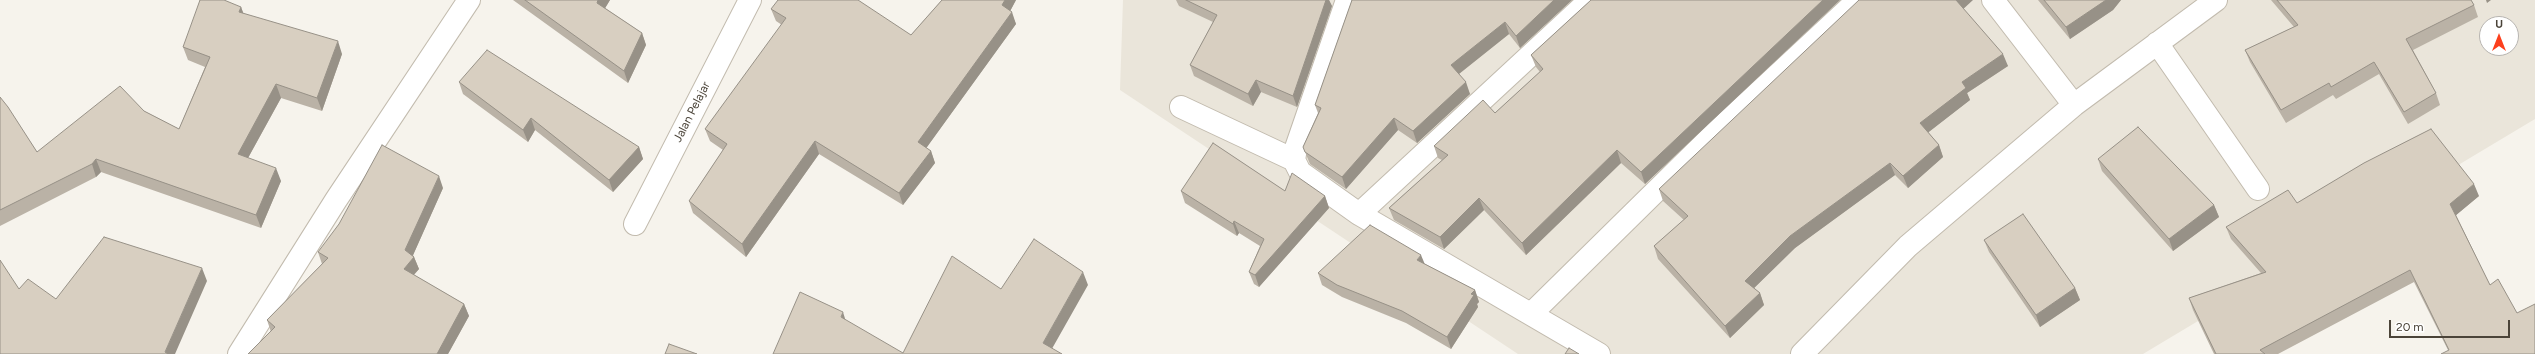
<!DOCTYPE html>
<html>
<head>
<meta charset="utf-8">
<style>
	body { margin:0 }
	#map { position:relative; width:2535px; height:354px; overflow:hidden; background:#f6f3ec; font-family:Figtree,sans-serif }
	canvas { display:block }
	.north { position:absolute; left:2479px; top:16px; width:40px; height:40px; box-sizing:border-box; background:#fff; border:1px solid #b7b4b0; border-radius:50%; rotate:0deg; font-size:11px; font-weight:700; line-height:16px; text-align:center; color:#4b4439 }
	.north::after { content:''; display:block; margin:auto; width:14px; height:18px; background:#fc3f1d; clip-path:polygon(50% 0,100% 100%,50% 72%,0 100%) }
	.scale { position:absolute; left:2389px; top:320px; width:121px; height:18px; box-sizing:border-box; border:2px solid #4b4439; border-top:0; padding-left:5px; font-size:12px; line-height:14px; white-space:nowrap; color:#4b4439; -webkit-text-stroke:3px #fff; paint-order:stroke }
</style>
</head>
<body>
<div id="map">
<canvas width="2535" height="354"></canvas>
<div class="north">U</div>
<div class="scale">20 m</div>
</div>
<script>
const g = document.querySelector('canvas').getContext('2d');
g.lineJoin = 'round';
function paint(path, color) { g.fillStyle = color; g.fill(path, 'evenodd'); }
const toPath = rows => new Path2D(rows.map(r => 'M' + r).join(''));
function trace(path, color, width, dash) { g.strokeStyle = color; g.lineWidth = width; g.lineCap = dash ? 'butt' : 'round'; g.setLineDash(dash || []); g.stroke(path); }
function label(font, color, halo, rows, align = 'center') {
  g.font = font + ' Figtree,sans-serif'; g.lineWidth = 3; g.setLineDash([]); g.textBaseline = 'middle'; g.strokeStyle = halo; g.fillStyle = color; for (const [text, x, y, turn = 0] of rows) {
    g.save(); g.translate(x, y); g.rotate((+turn || 0) * Math.PI / 180); g.textAlign = isNaN(turn) ? turn : align; if (halo) g.strokeText(text, 0, 0); g.fillText(text, 0, 0); g.restore();
  }
}
paint(toPath([
	[1123,0,2535,0,2535,119,2143,354,1518,354,1120,90],
	[2487,24,2511,24,2511,48,2487,48]
]), '#eae5da');
const street = toPath([
	[1347,0,1296,148,1294,160,1300,172,1359,214,1599,354],
	[1993,0,2074,105],
	[2157,43,2258,189],
	[1181,107,1294,160],
	[1359,214,1590,0],
	[635,224,750,0],
	[1532,313,1716,132,1858,0],
	[239,354,336,200,469,0],
	[1802,354,1908,246,2074,105,2216,0]
]);
trace(street, '#c2bbae', 24);
trace(street, '#fff', 22);
paint(toPath([
	[513,0,610,0,605,8,642,33,646,45,628,83],
	[942,0,1016,0,1010,11,1016,24,926,148,931,151,935,163,903,205,819,154,746,257,693,213,689,201,723,150,710,141,705,129,782,25,776,21,771,9,911,35],
	[1176,0,1329,0,1332,6,1297,107,1261,92,1253,106,1194,76,1190,65,1213,22,1179,6],
	[1352,0,1572,0,1520,48,1509,34,1459,74,1470,94,1417,143,1398,130,1346,189,1310,164,1303,147,1318,113,1315,105],
	[1591,0,1840,0,1645,184,1621,163,1526,255,1484,210,1444,249,1394,220,1389,208,1442,160,1438,158,1434,146,1495,113,1540,72,1536,67,1531,55],
	[2038,0,2121,0,2113,10,2070,39],
	[2271,0,2471,0,2474,5,2478,17,2413,50,2436,93,2440,105,2408,124,2379,74,2336,99,2333,95,2286,123,2250,62,2245,50,2294,27],
	[241,7,243,13,342,54,322,111,281,98,248,158,281,181,261,228,101,172,96,177,0,226,0,97,37,152,144,111,179,129,205,67,188,60,183,47],
	[1963,9,2008,66,1967,93,1970,100,1928,132,1939,145,1943,157,1908,188,1895,175,1795,248,1754,288,1760,293,1764,305,1730,338,1658,259,1654,246,1684,220,1663,201,1659,189],
	[459,82,639,147,643,159,613,192,535,130,528,142,463,94],
	[2098,159,2214,205,2219,217,2173,251,2102,171],
	[443,188,413,255,414,257,419,269,414,275,464,304,469,316,448,354,248,354,271,332,267,320,322,264,318,252],
	[1181,191,1285,191,1325,196,1329,208,1259,287,1254,284,1249,272,1260,246,1239,233,1237,236,1185,203],
	[2479,196,2456,215,2490,285,2517,313,2448,350,2414,282,2278,354,2214,354,2193,310,2189,298,2261,273,2231,239,2226,227,2297,203],
	[1984,240,2075,288,2080,300,2040,327,1989,252],
	[1425,264,1475,290,1479,302,1477,304,1478,307,1451,349,1406,323,1342,297,1322,285,1318,273]
]), '#bab2a6');
paint(toPath([
	[598,0,610,0,601,15,597,3],
	[1005,0,1016,0,1007,17,1002,5],
	[1326,0,1329,0,1332,6,1297,107,1293,96],
	[1554,0,1572,0,1520,48,1516,36],
	[1823,0,1840,0,1645,184,1641,172],
	[1956,0,1973,0,1960,12],
	[2106,0,2121,0,2113,10,2070,39,2066,27],
	[2486,0,2491,0,2487,3],
	[241,7,246,20,239,12],
	[1012,12,1016,24,922,154,918,142],
	[1505,22,1509,34,1455,77,1451,65],
	[642,33,646,45,628,83,624,71],
	[338,41,342,54,322,111,317,98],
	[2003,54,2008,66,1967,93,1970,100,1925,135,1920,123,1962,82],
	[1256,80,1261,92,1253,106,1248,94],
	[1466,82,1470,94,1417,143,1413,131],
	[276,84,281,98,243,167,238,154],
	[531,118,535,130,528,142,523,130],
	[1394,118,1398,130,1346,189,1342,177],
	[815,141,819,154,746,257,742,244],
	[1939,145,1943,157,1908,188,1903,176],
	[639,147,643,159,613,192,609,180],
	[1617,150,1621,163,1526,255,1522,243],
	[931,151,935,163,903,205,899,193],
	[96,159,101,172,96,177,92,164],
	[1890,163,1895,175,1795,248,1749,293,1745,281,1790,236],
	[276,168,281,181,261,228,256,215],
	[439,176,443,188,410,262,405,250],
	[2474,184,2479,196,2455,216,2450,204],
	[1325,196,1329,208,1259,287,1255,275],
	[1479,198,1484,210,1444,249,1440,237],
	[2214,205,2219,217,2173,251,2169,239],
	[1234,221,1239,233,1237,236,1233,224],
	[1421,255,1426,267,1417,260],
	[414,257,419,269,408,281,404,269],
	[202,268,207,281,175,354,166,354,165,352],
	[1083,272,1088,285,1049,354,1043,343],
	[2075,288,2080,300,2040,327,2036,315],
	[1475,290,1479,302,1477,304,1478,307,1451,349,1447,337,1471,294],
	[1760,293,1764,305,1730,338,1725,326],
	[464,304,469,316,448,354,437,354],
	[843,312,847,325,841,317]
]), '#979187');
const building = toPath([
	[200,0,224,0,241,7,239,12,338,41,317,98,276,84,238,154,276,168,256,215,96,159,92,164,0,210,0,97,8,107,37,152,120,86,144,111,179,129,210,57,183,47,200,0],
	[525,0,598,0,597,3,642,33,624,71,525,0],
	[778,0,858,0,911,35,942,0,1005,0,1002,5,1012,12,918,142,931,151,899,193,815,141,742,244,689,201,727,144,705,129,786,18,771,9,778,0],
	[1186,0,1326,0,1293,96,1256,80,1248,94,1190,65,1217,15,1186,0],
	[1352,0,1554,0,1516,36,1505,22,1451,65,1466,82,1413,131,1394,118,1342,177,1305,152,1303,147,1321,108,1315,105,1352,0],
	[1591,0,1823,0,1641,172,1617,150,1522,243,1479,198,1440,237,1389,208,1448,155,1434,146,1483,100,1495,113,1543,69,1531,55,1591,0],
	[1859,0,1956,0,2003,54,1962,82,1966,88,1920,123,1939,145,1903,176,1890,163,1790,236,1745,281,1760,293,1725,326,1654,246,1688,216,1659,189,1859,0],
	[2044,0,2106,0,2066,27,2044,0],
	[2277,0,2471,0,2474,5,2406,39,2436,93,2404,112,2374,62,2331,87,2329,83,2281,110,2245,50,2298,25,2277,0],
	[487,50,639,147,609,180,531,118,523,130,459,82,487,50],
	[2138,127,2214,205,2169,239,2098,159,2138,127],
	[2431,129,2474,184,2450,204,2490,285,2498,279,2517,313,2535,304,2535,354,2441,354,2449,350,2410,270,2260,350,2265,354,2216,354,2189,298,2266,272,2226,227,2288,190,2297,203,2364,163,2431,129],
	[1213,143,1285,191,1292,173,1325,196,1255,275,1249,272,1264,239,1234,221,1233,224,1181,191,1213,143],
	[382,145,439,176,405,250,414,257,404,269,464,304,437,354,248,354,275,327,267,320,328,258,318,252,339,224,382,145],
	[2023,214,2075,288,2036,315,1984,240,2023,214],
	[1370,225,1421,255,1417,260,1475,290,1471,294,1474,295,1447,337,1402,311,1337,285,1318,273,1370,225],
	[104,237,202,268,165,352,168,354,0,354,0,260,19,289,28,279,56,299,104,237],
	[1034,239,1083,272,1043,343,1062,354,773,354,800,292,843,312,841,317,903,353,952,256,1001,289,1034,239],
	[669,344,697,354,665,354,669,344],
	[1569,348,1579,354,1565,354,1569,348]
]);
paint(building, '#d8cfc1');
trace(building, '#979187', 1);
label('12px', '#4b4439', '#fff', [
	["Jalan Pelajar",692,112,-63]
]);
</script>
</body>
</html>
